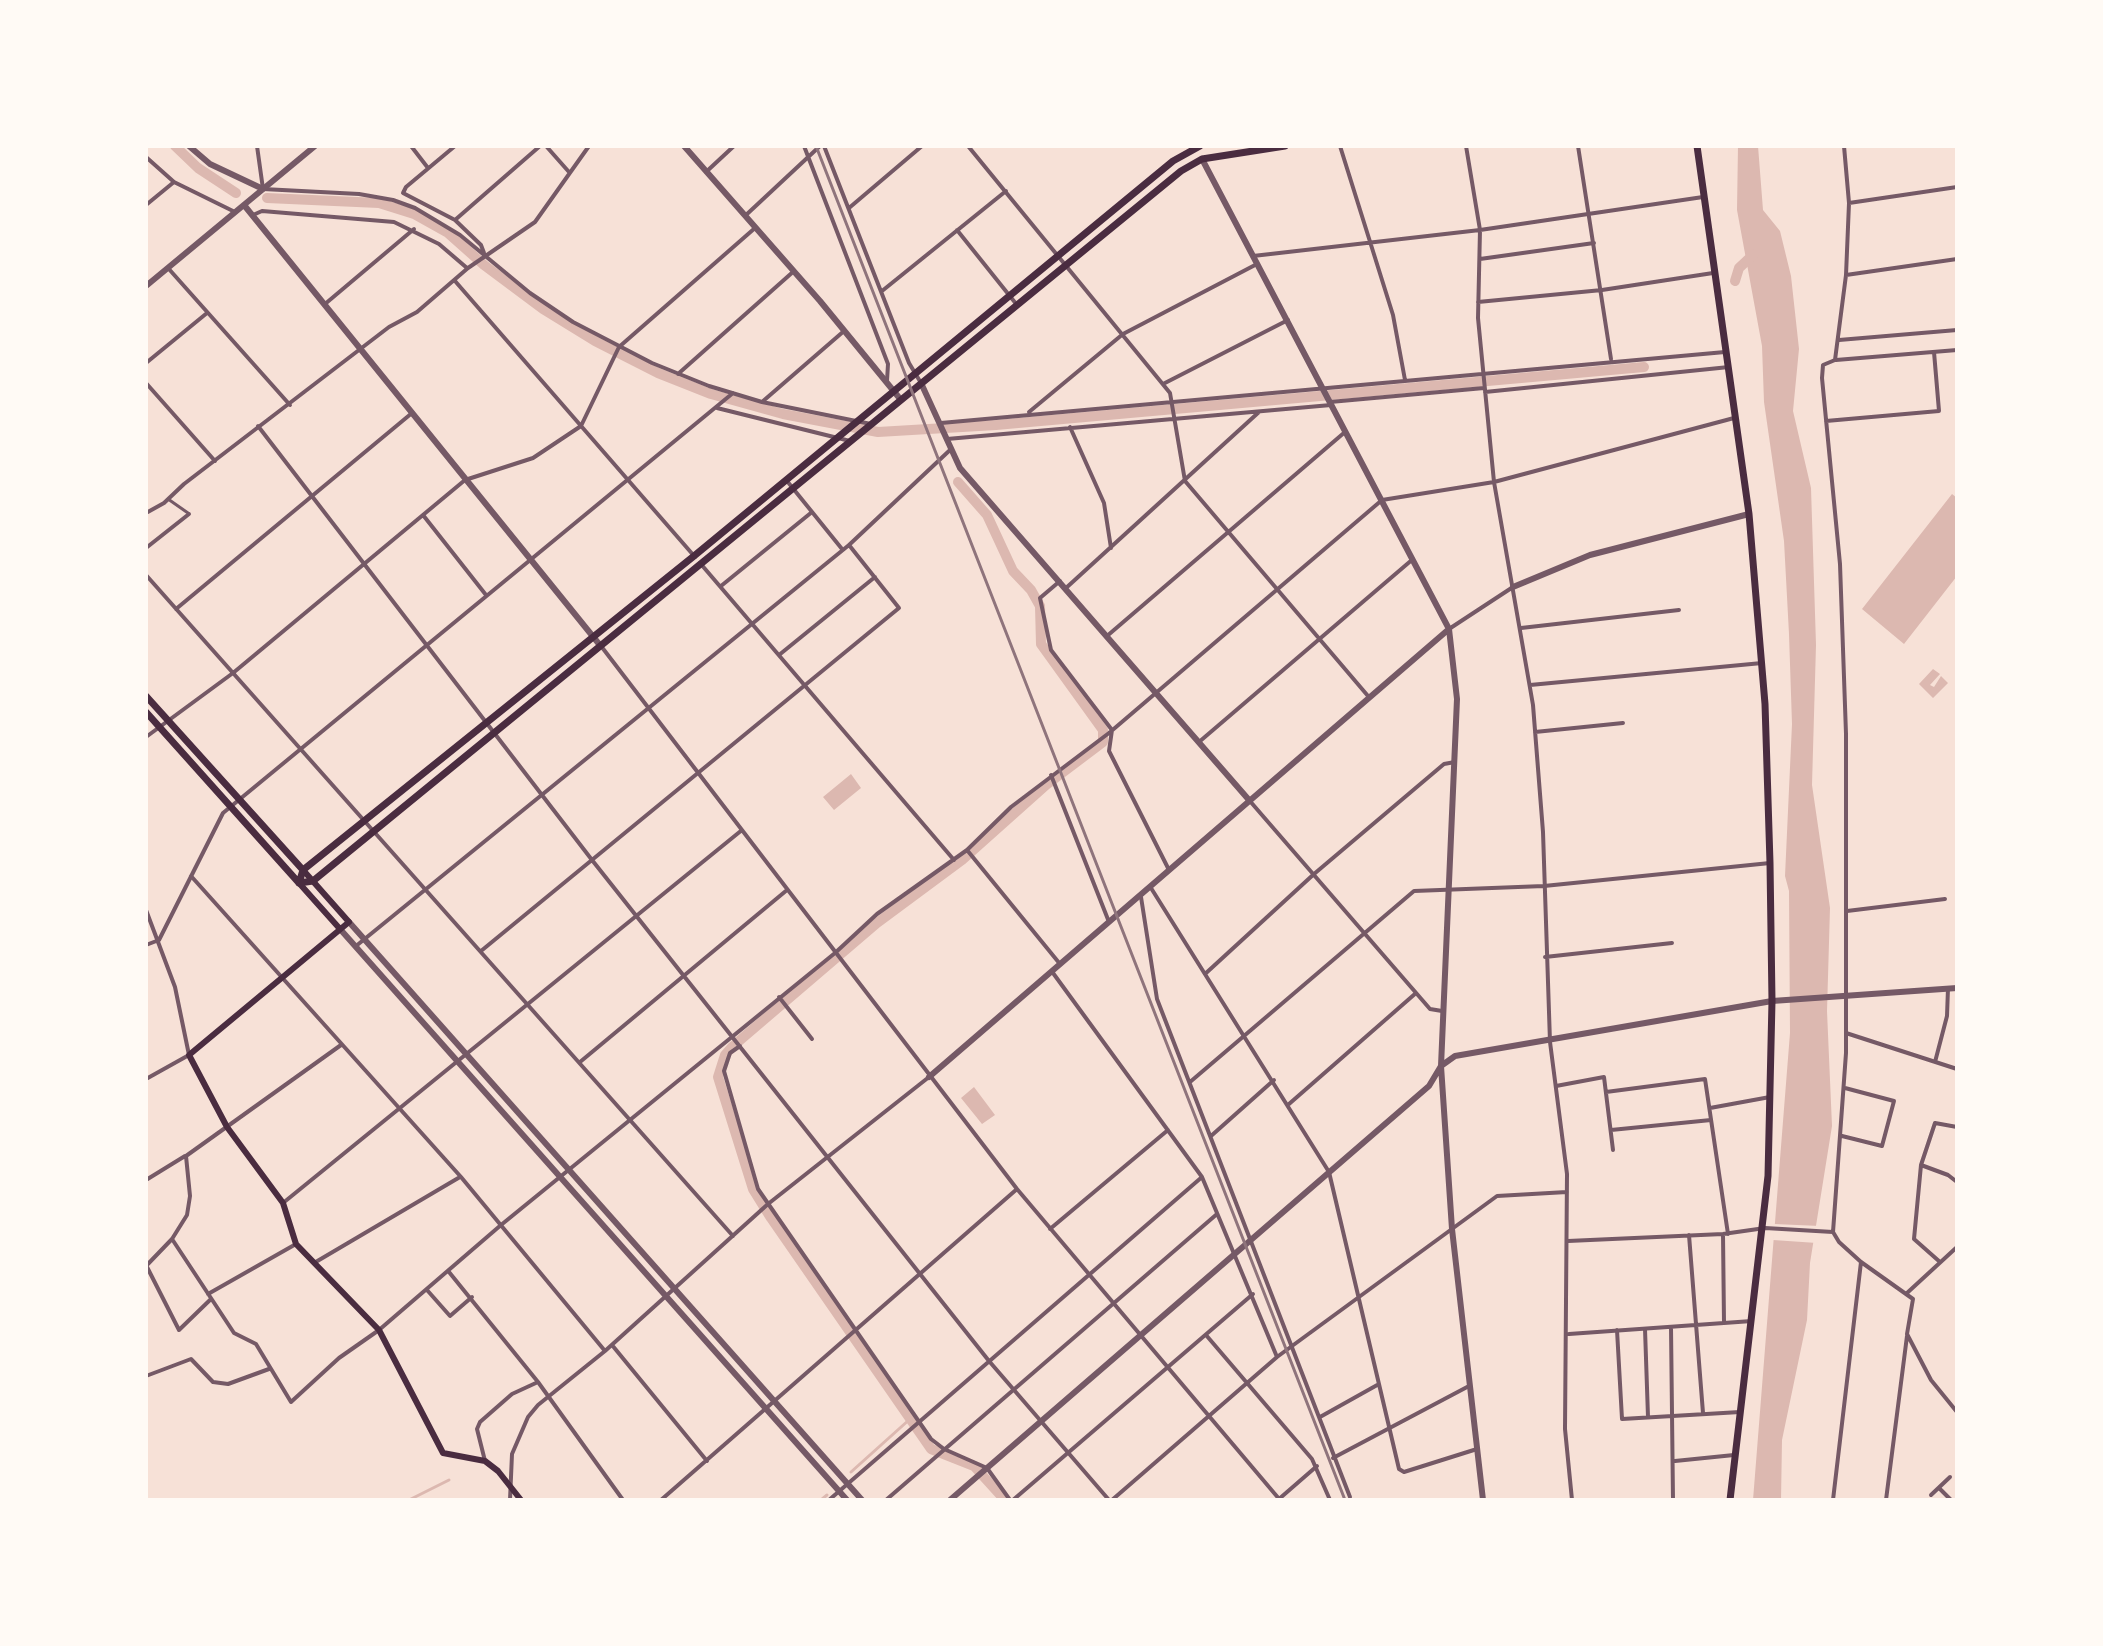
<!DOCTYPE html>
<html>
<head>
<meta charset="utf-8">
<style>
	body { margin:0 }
	#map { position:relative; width:2103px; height:1646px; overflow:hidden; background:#f7e1d7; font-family:Roboto,sans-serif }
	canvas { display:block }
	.frame { position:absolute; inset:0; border:148px solid #fffaf5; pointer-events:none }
</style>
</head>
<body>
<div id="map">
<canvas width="2103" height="1646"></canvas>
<div class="frame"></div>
</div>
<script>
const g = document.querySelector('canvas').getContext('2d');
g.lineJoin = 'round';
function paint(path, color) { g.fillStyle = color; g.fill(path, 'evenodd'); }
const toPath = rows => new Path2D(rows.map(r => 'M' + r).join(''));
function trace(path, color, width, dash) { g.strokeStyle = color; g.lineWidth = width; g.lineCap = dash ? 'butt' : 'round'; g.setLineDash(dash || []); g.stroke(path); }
paint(toPath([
	[1738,146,1758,146,1763,210,1780,231,1791,276,1799,349,1793,411,1811,488,1816,645,1812,785,1830,908,1827,1011,1832,1126,1810,1263,1807,1320,1782,1440,1781,1500,1753,1500,1790,1033,1789,891,1785,876,1792,724,1789,634,1784,541,1764,402,1762,346,1737,210],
	[1952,494,1957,498,1957,576,1904,644,1862,609],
	[1933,669,1940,674,1930,685,1934,687,1941,676,1948,683,1933,698,1919,684],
	[851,774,861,788,834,810,823,797],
	[974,1087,995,1115,982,1124,961,1098]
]), '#dcb8b0');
paint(toPath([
	[1774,1224,1820,1226,1817,1243,1773,1240]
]), '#f7e1d7');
trace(toPath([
	[851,1472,910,1419],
	[409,1500,449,1480],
	[821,1500,827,1495]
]), '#dcb8b0', 3);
trace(toPath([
	[175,146,198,168,236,193],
	[267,198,379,203,414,214,448,233,484,265,543,309,595,341,658,373,711,394,783,414,878,432,996,425,1644,367],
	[1735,281,1739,268,1754,254],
	[958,482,987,515,1013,571,1031,590,1040,606,1041,644,1103,730,1103,742,1046,785,962,860,877,923,732,1047,725,1055,718,1077,753,1189,771,1218,931,1449,974,1466,1003,1498]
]), '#dcb8b0', 10);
trace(toPath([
	[168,499,188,513]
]), '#755966', 3);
trace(toPath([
	[257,146,263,189,359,194,393,200,415,208,460,235,530,293,573,322,652,363,709,386,762,402,871,424],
	[411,146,428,168],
	[455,146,406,187,403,193,455,220,481,245,484,253],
	[546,146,569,172],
	[804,146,888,364,887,381],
	[824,146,909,363,921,383],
	[968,146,1170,393,1185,481,1368,696],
	[1340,146,1393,315,1405,380],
	[1466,146,1480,230,1478,318,1494,482,1533,705,1543,832,1550,1042,1567,1174,1565,1429,1572,1500],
	[1578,146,1611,359],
	[146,157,174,182,235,212],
	[706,172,734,146],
	[1849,203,1957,187],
	[146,205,174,182],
	[849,208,922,146],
	[253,215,262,211,394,222,439,244,467,268],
	[746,215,820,146],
	[455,220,540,146],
	[957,230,1017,305],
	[1253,256,1480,230,1703,197],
	[1480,259,1594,243],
	[168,268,290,405],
	[1846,275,1957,259],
	[455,281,695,557],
	[882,291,1006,191],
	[1478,302,1602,290,1713,273],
	[325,304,414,229],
	[1839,340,1957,330],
	[1836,360,1957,350],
	[146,363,207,313],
	[678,374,794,271],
	[146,383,215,461],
	[1163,384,1288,320],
	[1485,392,1729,367],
	[762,402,844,331],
	[1330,402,1484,388],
	[717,408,850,441],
	[1029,412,1123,334,1257,264],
	[1826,421,1939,411,1934,352],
	[941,423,1725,352],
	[258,426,592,860,989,1361,1109,1500],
	[1070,427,1104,503,1111,548],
	[947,439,1331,405],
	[787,481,842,549],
	[146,513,164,503,184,484,389,327,417,312,468,268,535,222,589,146],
	[423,515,486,595],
	[849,545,950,450],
	[146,548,189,514],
	[700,563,954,860],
	[146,575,733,1236],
	[1060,581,1040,598,1051,650,1112,730,1109,751,1168,868],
	[721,586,812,512],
	[1066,588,1259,412],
	[176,609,412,413],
	[1521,628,1679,610],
	[1449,629,1513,587],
	[1107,636,1345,432],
	[601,646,1017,1189,1280,1500],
	[779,655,875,577],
	[1530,685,1762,663],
	[1535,732,1623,723],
	[146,737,233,673,465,480,533,458,581,426,619,347,755,228],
	[1199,742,1413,559],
	[1051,775,1109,922],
	[1249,800,1430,1009,1442,1011],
	[967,850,1011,807,1109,733,1382,500,1494,482,1734,418],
	[191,876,461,1177,605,1351],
	[1151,888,1329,1172,1399,1469,1404,1472,1477,1449],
	[1141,897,1157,999,1350,1497],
	[146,910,175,987,189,1055,146,1079],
	[1847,911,1945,899],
	[146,945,159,940,223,813,733,393],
	[356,946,849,545,899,608,481,951],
	[1545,957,1672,943],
	[1053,973,1202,1177,1277,1357],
	[1205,974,1314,874,1444,764,1455,762],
	[779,997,812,1039],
	[1846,1033,1957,1069],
	[740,1046,730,1053,724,1071,758,1189,931,1439,944,1449,987,1468,1010,1500],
	[580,1062,787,890],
	[1935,1062,1947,1016,1948,988],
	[1190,1082,1414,891,1544,886,1770,863],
	[1556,1086,1604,1077,1613,1150],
	[1606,1092,1705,1079,1728,1234],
	[1289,1104,1416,993],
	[1710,1108,1770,1097],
	[1611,1130,1711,1120],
	[1211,1136,1274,1080],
	[1842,1136,1882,1146,1894,1101,1845,1088],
	[1921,1165,1948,1175,1957,1182],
	[146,1180,185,1156],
	[283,1203,742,830],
	[1050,1229,1168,1130],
	[1833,1232,1846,1053,1846,734,1840,564,1822,378,1823,365,1835,360,1846,275,1849,203,1844,146],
	[1833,1232,1839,1242,1861,1262,1913,1299,1907,1334,1931,1380,1957,1412],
	[1723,1234,1724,1323],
	[1689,1235,1703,1413],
	[172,1239,234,1333,256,1344,291,1402,339,1358,379,1330,501,1225,835,953,877,914,967,850,1060,964],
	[1568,1241,1723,1234,1765,1228,1833,1232],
	[1940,1262,1914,1239,1921,1165,1935,1123,1957,1127],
	[314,1263,460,1177],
	[146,1265,179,1330,211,1299],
	[146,1266,172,1239,187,1215,190,1196,186,1156,341,1045],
	[449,1272,538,1382,623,1500],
	[427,1290,450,1316,472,1297],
	[1907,1293,1957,1247],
	[208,1294,296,1244],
	[1671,1327,1673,1500],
	[1645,1329,1648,1417],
	[1617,1330,1622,1419,1740,1412],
	[1569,1334,1752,1321],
	[1206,1335,1312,1459,1330,1500],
	[612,1345,707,1461],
	[146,1376,191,1359,213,1382,228,1384,269,1369],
	[1320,1417,1379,1384],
	[1333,1458,1469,1386],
	[485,1461,477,1429,480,1422,512,1394,538,1382],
	[1675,1461,1734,1455],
	[1939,1488,1951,1500],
	[1931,1495,1950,1477],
	[1279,1499,1317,1466],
	[510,1500,512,1454,528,1417,538,1405,605,1351,768,1204,929,1077],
	[661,1500,1017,1189],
	[829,1500,1202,1177],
	[886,1500,1217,1214],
	[1013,1500,1253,1294],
	[1112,1500,1277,1357,1497,1196,1567,1192],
	[1833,1500,1861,1262],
	[1886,1500,1907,1336]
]), '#755966', 4);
trace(toPath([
	[189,146,210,164,263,189],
	[684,146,820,301,901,400],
	[1202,159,1449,629,1457,699,1441,1066,1452,1229,1483,1500],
	[244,205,599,644],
	[146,286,315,146],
	[921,383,960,468,1249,800],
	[1513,587,1590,555,1749,514],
	[349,922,862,1500],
	[340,929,847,1500],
	[929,1077,1449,629],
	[950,1500,1429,1086,1441,1066,1455,1056,1772,1001,1957,988]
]), '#755966', 6);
trace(toPath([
	[303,870,349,922,189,1055,227,1127,283,1203,296,1244,379,1330,443,1453,485,1461,498,1471,521,1500],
	[299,883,340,929]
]), '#4a2c40', 6);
trace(toPath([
	[146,696,303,870],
	[146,712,299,883],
	[299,883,313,881,1181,171,1202,159,1285,146],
	[299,883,303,870,694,556,1173,161,1200,146]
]), '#4a2c40', 7);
trace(toPath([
	[1697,146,1749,514,1765,704,1770,863,1772,1001,1768,1176,1730,1500]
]), '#4a2c40', 7);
trace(toPath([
	[816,146,1345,1500]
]), '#8f747c', 3);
</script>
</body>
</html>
